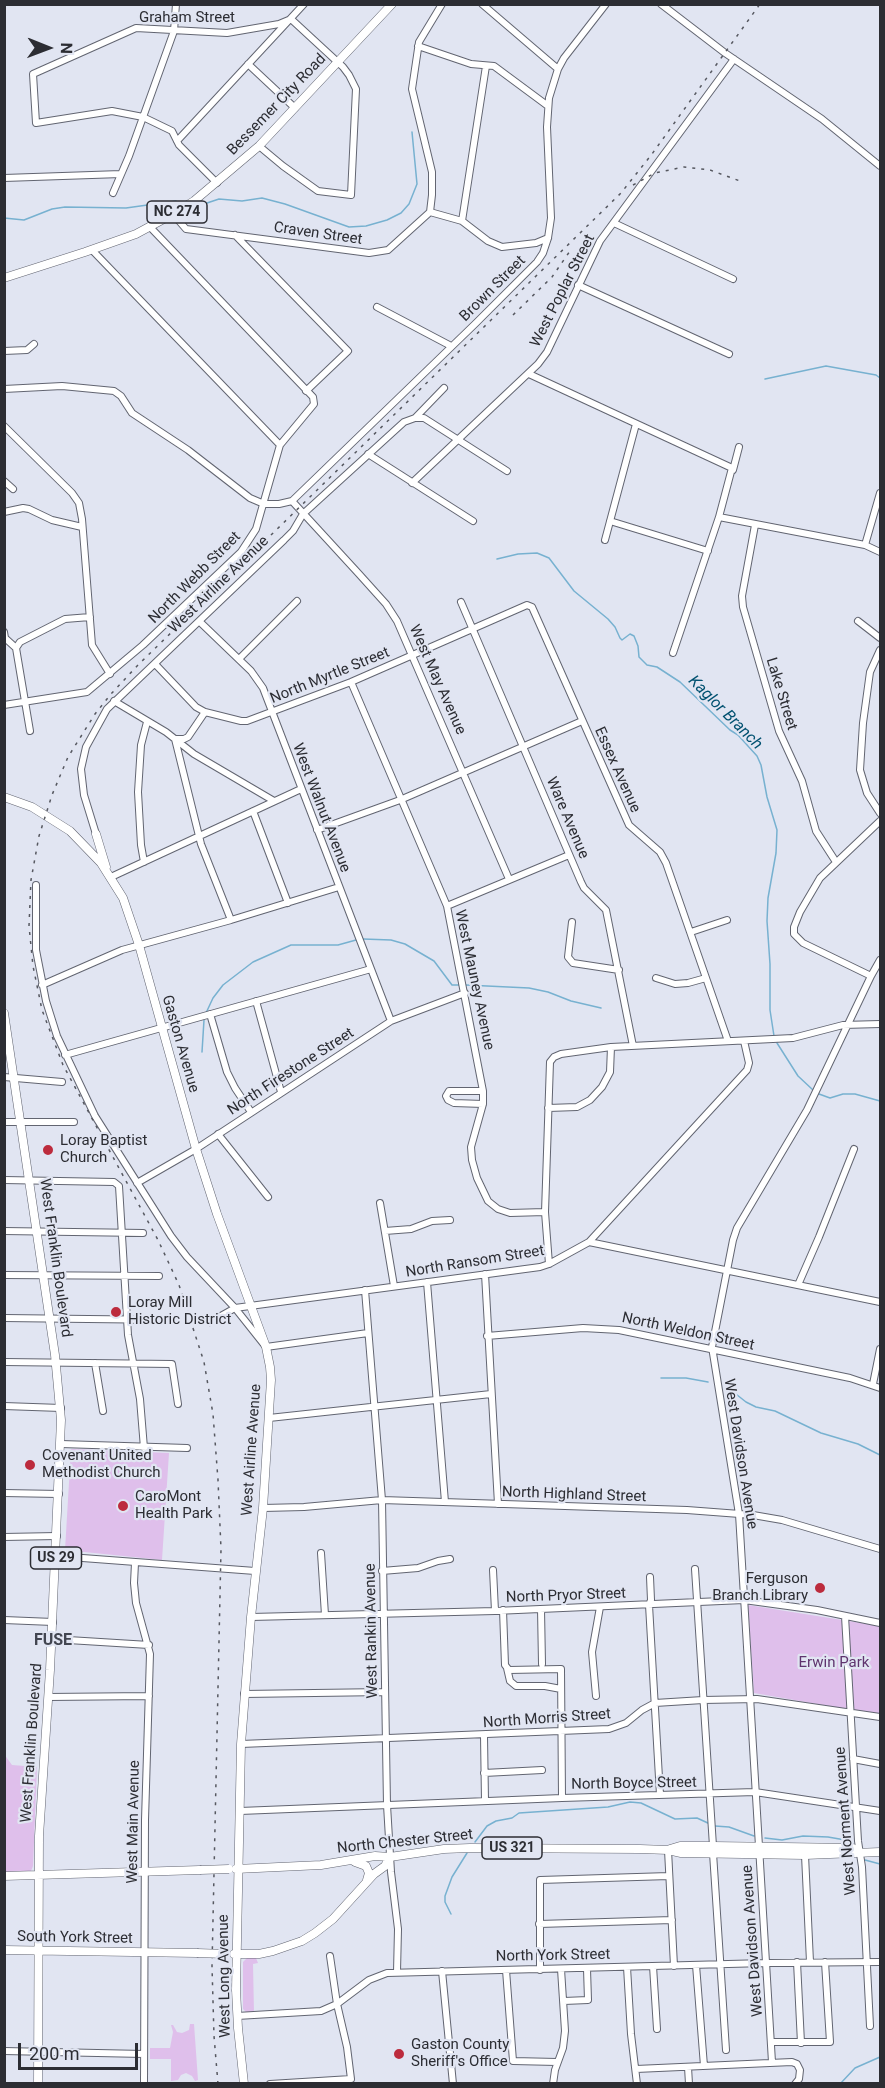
<!DOCTYPE html>
<html>
<head>
<meta charset="utf-8">
<style>
	body { margin:0 }
	#map { position:relative; width:885px; height:2088px; overflow:hidden; background:#e1e5f2; font-family:Roboto,sans-serif }
	canvas { display:block }
	.frame { position:absolute; inset:0; border:6px solid #2c2d33; pointer-events:none }
	.north { position:absolute; left:18px; top:18px; width:60px; height:60px; -webkit-text-stroke:4px #e1e5f2; paint-order:stroke; rotate:91deg; font-size:16px; font-weight:700; line-height:24px; text-align:center; color:#2c2d33 }
	.north::after { content:''; display:block; margin:auto; width:21px; height:27px; background:#2c2d33; clip-path:polygon(50% 0,100% 100%,50% 72%,0 100%) }
	.scale { position:absolute; left:18px; top:2043px; width:120px; height:27px; box-sizing:border-box; border:3px solid #2c2d33; border-top:0; padding-left:8px; font-size:18px; line-height:21px; white-space:nowrap; color:#2c2d33; -webkit-text-stroke:4px #e1e5f2; paint-order:stroke }
</style>
</head>
<body>
<div id="map">
<canvas width="885" height="2088"></canvas>
<div class="frame"></div>
<div class="north">N</div>
<div class="scale">200 m</div>
</div>
<script>
const g = document.querySelector('canvas').getContext('2d');
g.lineJoin = 'round';
function paint(path, color) { g.fillStyle = color; g.fill(path, 'evenodd'); }
const toPath = rows => new Path2D(rows.map(r => 'M' + r).join(''));
function trace(path, color, width, dash) { g.strokeStyle = color; g.lineWidth = width; g.lineCap = dash ? 'butt' : 'round'; g.setLineDash(dash || []); g.stroke(path); }
function label(font, color, halo, rows, align = 'center') {
  g.font = font + ' Roboto,sans-serif'; g.lineWidth = 4.5; g.setLineDash([]); g.textBaseline = 'middle'; g.strokeStyle = halo; g.fillStyle = color; for (const [text, x, y, turn = 0] of rows) {
    g.save(); g.translate(x, y); g.rotate((+turn || 0) * Math.PI / 180); g.textAlign = isNaN(turn) ? turn : align; if (halo) g.strokeText(text, 0, 0); g.fillText(text, 0, 0); g.restore();
  }
}
paint(toPath([
	[71,1449,169,1453,162,1560,65,1550],
	[748,1605,880,1626,880,1715,754,1693],
	[4,1754,12,1765,37,1767,33,1866,31,1871,5,1873],
	[247,1958,256,1958,258,1963,253,1964,254,2013,247,2013,243,2009,243,1962],
	[190,2024,194,2024,198,2080,195,2081,192,2076,186,2073,181,2075,178,2080,171,2081,171,2059,150,2059,150,2048,170,2048,173,2032,171,2025,173,2025,177,2032,182,2033,189,2030]
]), '#dfbfeb');
trace(toPath([
	[191,214,207,203,219,199,242,201,262,198,285,204,349,227,366,226,387,220,401,213,409,204,417,184,412,132],
	[4,218,24,220,52,209,65,207,126,208,176,201],
	[765,379,826,366,876,375,880,378],
	[497,559,518,554,537,553,549,558,574,591,608,619,615,627,620,638,622,640,630,634,634,636,638,646,639,657,647,665,657,667,680,682,730,730,738,735,757,756,761,765,767,797,777,830,776,853,768,898,767,921,770,964,770,1010,774,1036],
	[363,939,391,940,405,944,434,961,452,985,460,985],
	[466,985,529,988,548,992,571,1001,601,1008],
	[206,1013,213,998,223,985,253,962,291,945,338,945,356,940],
	[777,1043,798,1076,813,1090],
	[202,1052,204,1020],
	[819,1094,830,1098,843,1094,855,1094,880,1101],
	[661,1378,686,1378,708,1382],
	[727,1387,746,1402,756,1407,775,1411,821,1433,858,1444,880,1455],
	[715,1826,729,1827,754,1836],
	[765,1838,782,1840,803,1836,828,1837,851,1841],
	[475,1842,487,1826,496,1821,512,1818,519,1813,608,1807,630,1802,641,1803,675,1819,697,1818,710,1824],
	[865,1860,880,1864],
	[451,1914,445,1902,445,1896,452,1877,467,1853],
	[840,2084,855,2068,880,2057]
]), '#77b1d0', 1.5);
const minor = toPath([
	[482,4,558,69],
	[661,4,725,53,822,119,880,166],
	[418,46,471,64,494,66,548,106],
	[248,64,295,108],
	[177,141,304,4],
	[4,178,121,174],
	[217,183,179,145,172,131,143,117,112,111,36,123,33,74,136,28,227,33,279,24,291,19,343,67,349,75,356,89,351,195,318,191,283,166,259,146],
	[113,193,129,156,174,31,176,4],
	[430,212,432,195,432,172,412,89,419,42,442,4],
	[430,212,462,221,488,241,502,247,536,243,548,238],
	[173,214,186,229,369,253,388,250,430,212],
	[462,221,486,66],
	[614,223,733,279],
	[235,235,348,351,306,391],
	[92,250,280,445],
	[578,285,729,354],
	[377,307,451,346],
	[4,351,27,350,34,344],
	[529,374,732,468,719,517,673,653],
	[4,389,62,386,114,391,121,396,132,413,188,450,250,498,264,504,279,504,292,501,476,323,537,262,543,253,548,238,551,218,547,127,549,98,558,69,564,58,606,4],
	[415,418,424,418,507,471],
	[4,426,72,493,79,503,82,519,92,645,110,674],
	[368,454,473,521],
	[733,470,739,447],
	[4,481,13,489],
	[412,483,538,364,547,352,600,241,734,59],
	[292,501,359,574,386,604,397,621,509,879],
	[4,512,23,508,29,509,52,520,82,527],
	[719,517,865,545,880,552],
	[610,521,708,551],
	[755,525,742,596,743,607,779,731,802,781,816,831,836,862],
	[605,540,636,424],
	[865,545,880,493],
	[461,602,581,882,584,888,606,910,633,1046],
	[858,621,880,638],
	[200,622,251,671,263,688,391,1021],
	[4,632,5,638,16,648,30,731],
	[16,648,20,642,65,619,90,617],
	[880,650,870,672,863,723,860,770,867,793,880,813],
	[239,659,297,601],
	[156,665,196,707,205,712,241,721,247,721,351,682,527,605,532,607,629,825,660,852,666,863,728,1041],
	[351,682,447,906,483,1091,483,1104,471,1147,472,1160,477,1178,488,1201,498,1209,510,1213,545,1212],
	[114,701,166,732,194,754,274,801],
	[4,705,87,692,143,645,241,552,256,529,280,445,314,404,313,397,150,227],
	[205,712,188,737,184,739,175,739,201,844,231,920],
	[253,811,288,903],
	[317,830,400,800,582,721],
	[96,834,84,795,81,769,86,747,107,709,284,540,293,531,303,514,404,422,415,418,444,388],
	[144,862,141,845,138,792,141,745,147,722],
	[111,877,301,789],
	[36,885,36,950,46,1001,57,1036,95,1116,171,1236,187,1257,235,1308,266,1347,368,1333],
	[447,906,569,855],
	[572,922,568,957,573,963,619,970],
	[691,932,727,920],
	[871,976,803,943,794,934,794,927,800,912,820,878,880,821],
	[656,978,675,984,688,983,706,978],
	[42,985,122,950,231,920,339,887],
	[256,1001,281,1092],
	[210,1014,227,1072,235,1088,251,1112],
	[65,1055,371,969],
	[4,1077,62,1082],
	[483,1104,454,1103,448,1100,446,1096,449,1091,483,1091],
	[548,1108,577,1107,590,1100,602,1087,610,1072,611,1047],
	[4,1122,74,1122],
	[218,1134,268,1197],
	[4,1180,114,1182,119,1186,128,1335,140,1399,144,1448],
	[137,1183,196,1149,391,1021,465,993],
	[380,1203,394,1286],
	[4,1231,143,1233],
	[385,1231,411,1229,432,1221,450,1220],
	[589,1242,747,1070,749,1063,744,1041],
	[549,1264,545,1212,550,1062,554,1057,561,1054,611,1047,793,1038,843,1025,880,1024],
	[485,1274,498,1504],
	[4,1275,159,1276],
	[427,1282,445,1502],
	[798,1285,819,1237,854,1149],
	[365,1290,382,1500,387,1805,391,1872,398,1929,397,1972],
	[4,1318,172,1320],
	[210,1322,235,1308,540,1267,549,1264,589,1242,880,1302],
	[487,1336,583,1328,619,1330,850,1378,880,1388],
	[4,1362,172,1364,178,1404],
	[95,1363,103,1411],
	[873,1384,880,1349],
	[4,1406,61,1408],
	[269,1418,491,1394],
	[61,1444,187,1448],
	[4,1493,59,1494],
	[263,1508,304,1507,382,1500,687,1510,753,1515,782,1520,880,1549],
	[4,1537,57,1536],
	[321,1553,325,1615],
	[56,1556,255,1571],
	[135,1563,134,1583,136,1603,150,1654,145,1820,144,2084],
	[695,1569,713,1846],
	[493,1570,495,1611],
	[382,1571,418,1568,438,1561,450,1559],
	[650,1577,651,1600,649,1605,660,1795],
	[541,1609,542,1664],
	[503,1610,505,1665,509,1670,561,1669,562,1798],
	[845,1616,858,1841,862,1867,870,2026],
	[251,1617,495,1611,744,1600,817,1610,880,1623],
	[4,1620,53,1622],
	[52,1639,149,1645],
	[507,1668,510,1681,516,1686,545,1686,561,1689],
	[244,1694,385,1692],
	[596,1696,592,1652,600,1607],
	[48,1697,149,1696],
	[484,1736,485,1801],
	[241,1744,609,1729,626,1723,642,1710,655,1703,703,1700,757,1699,880,1717],
	[853,1759,880,1764],
	[484,1773,542,1770],
	[240,1811,562,1798,755,1792,880,1811],
	[668,1850,674,1966],
	[713,1853,726,2050],
	[805,1855,810,1962],
	[539,1924,672,1920],
	[797,1962,801,2043],
	[696,1965,704,2066],
	[653,1966,657,2029],
	[627,1967,631,2034,637,2084],
	[506,1970,513,2061,557,2062],
	[540,1970,540,1880,669,1876],
	[442,1971,453,2084],
	[564,2001,588,2000,587,1969],
	[237,2016,321,2011,337,2004,369,1980,387,1973,766,1963,880,1962],
	[772,2042,830,2042,825,1962],
	[4,2051,144,2054],
	[772,2062,739,1514,712,1347,733,1240,737,1228,807,1110,871,976,880,960],
	[688,2067,689,2084],
	[636,2069,792,2062,797,2064,800,2070,799,2079,795,2084],
	[270,2084,351,2079,347,2047,337,2004,330,1956],
	[553,2084,555,2070,563,2048,565,2031,561,1969]
]);
const major = toPath([
	[4,278,85,252,136,234,173,214,194,201,259,146,392,4],
	[4,797,32,807,70,831,101,863,123,898,139,945,196,1149,217,1214,266,1347,270,1367,271,1380,263,1508,251,1617,241,1744,236,1990,238,2028,244,2084],
	[96,834,106,867],
	[4,1013,55,1355,61,1420,50,1670,39,1836,38,2084],
	[670,1849,680,1846,713,1846,853,1848,859,1852],
	[355,1862,366,1866,369,1873,367,1880],
	[236,1869,321,1865,375,1856,390,1857,444,1849,470,1848,640,1849,668,1850,681,1853,805,1855,880,1852],
	[4,1876,200,1870],
	[4,1950,197,1953],
	[234,1954,259,1954,273,1951,302,1941,315,1933,333,1919,374,1874,385,1866,390,1857]
]);
trace(minor, '#626571', 8);
trace(major, '#626571', 9);
trace(minor, '#fff', 6);
trace(major, '#fff', 8);
trace(toPath([
	[633,185,655,173,684,167,710,170,740,181],
	[513,315,552,277,570,251],
	[218,2084,214,2036,212,1966,221,1549,218,1480,213,1414,204,1362,179,1285,158,1240,63,1065,42,1010,33,966,29,926,31,880,39,836,52,795,68,757,95,714,111,694,138,665,621,193,652,154,760,4]
]), '#565860', 1.5, [3, 6]);
const majorBridge = toPath([
	[200,1870,229,1869],
	[197,1953,226,1954]
]);
trace(majorBridge, '#626571', 9, []);
trace(majorBridge, '#fff', 8);
for (const [x, y, r, color] of [
	[48,1150,6,"#bc2b3d"],
	[116,1312,6,"#bc2b3d"],
	[30,1465,6,"#bc2b3d"],
	[123,1506,6,"#bc2b3d"],
	[820,1588,6,"#bc2b3d"],
	[399,2054,6,"#bc2b3d"]
]) { const dot = new Path2D(); dot.arc(x, y, r, 0, 2 * Math.PI); g.fillStyle = color; g.fill(dot); trace(dot, '#e1e5f2', 2); }
for (const [x, y, w] of [
	[177,212,60],
	[56,1558,51],
	[512,1848,60]
]) { const box = new Path2D(); box.roundRect(x - w / 2, y - 11, w, 22, 4.5); g.fillStyle = '#e1e5f2'; g.fill(box); trace(box, '#2c2d33', 1.5); }
label('bold 14px', '#2c2d33', null, [
	["NC 274",177,212],
	["US 29",56,1558],
	["US 321",512,1848]
]);
label('15px', '#2c2d33', '#e1e5f2', [
	["Graham Street",187,18],
	["Bessemer City Road",277,105,-46],
	["Craven Street",318,234,8],
	["Brown Street",493,289,-45],
	["West Poplar Street",563,291,-63],
	["North Webb Street",195,578,-45],
	["West Airline Avenue",219,585,-44],
	["North Myrtle Street",330,676,-22],
	["West May Avenue",437,680,66],
	["Lake Street",781,694,73],
	["Essex Avenue",617,770,66],
	["West Walnut Avenue",321,808,69],
	["Ware Avenue",567,818,67],
	["West Mauney Avenue",474,980,78],
	["Gaston Avenue",180,1044,74],
	["North Firestone Street",291,1072,-33],
	["West Franklin Boulevard",55,1258,82],
	["North Ransom Street",475,1262,-9],
	["North Weldon Street",688,1332,12],
	["West Airline Avenue",252,1450,-86],
	["West Davidson Avenue",740,1454,81],
	["North Highland Street",574,1495,2],
	["North Pryor Street",566,1596,-2],
	["West Rankin Avenue",372,1631,-91],
	["North Morris Street",547,1719,-4],
	["West Franklin Boulevard",32,1743,-86],
	["North Boyce Street",634,1784,-1],
	["West Norment Avenue",846,1821,-94],
	["West Main Avenue",134,1822,-89],
	["North Chester Street",405,1842,-6],
	["South York Street",75,1938,1],
	["West Davidson Avenue",753,1941,-94],
	["North York Street",553,1956,-1],
	["West Long Avenue",225,1976,-91]
]);
label('15px', '#2c2d33', '#e1e5f2', [
	["Loray Baptist",60,1141],
	["Church",60,1158],
	["Loray Mill",128,1303],
	["Historic District",128,1320],
	["Covenant United",42,1456],
	["Methodist Church",42,1473],
	["CaroMont",135,1497],
	["Health Park",135,1514],
	["Ferguson",808,1579,"right"],
	["Branch Library",808,1596,"right"],
	["Gaston County",411,2045],
	["Sheriff's Office",411,2062]
], 'left');
label('15px', '#5f346e', '#e1e5f2', [
	["Erwin Park",834,1663]
]);
label('italic 16px', '#015170', '#e1e5f2', [
	["Kaglor Branch",725,713,45]
]);
label('bold 16px', '#424550', '#e1e5f2', [
	["FUSE",53,1641]
]);
</script>
</body>
</html>
